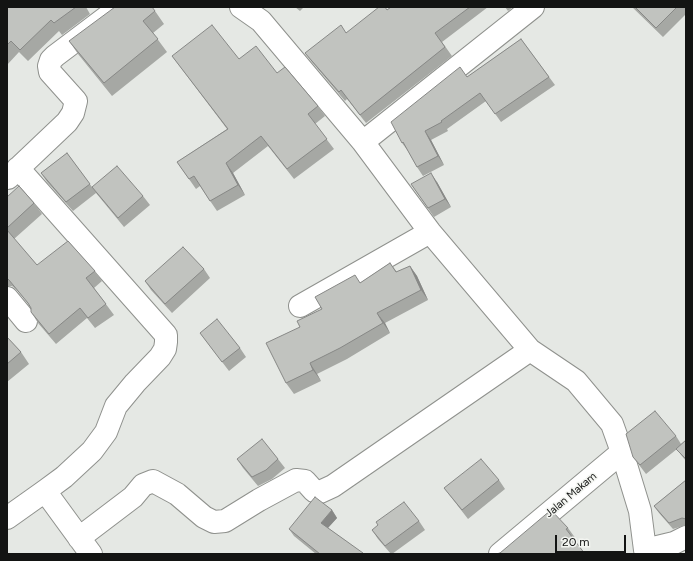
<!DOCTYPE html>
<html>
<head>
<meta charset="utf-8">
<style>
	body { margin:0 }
	#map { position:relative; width:693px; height:561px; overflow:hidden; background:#e5e8e4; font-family:Figtree,sans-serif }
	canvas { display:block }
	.frame { position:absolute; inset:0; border:8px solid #131413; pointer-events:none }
	.scale { position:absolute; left:555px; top:535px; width:71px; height:18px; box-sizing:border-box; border:2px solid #131413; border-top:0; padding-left:5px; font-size:12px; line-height:14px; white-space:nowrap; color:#131413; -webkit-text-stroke:3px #f3f5f1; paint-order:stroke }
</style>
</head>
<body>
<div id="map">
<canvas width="693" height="561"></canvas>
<div class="frame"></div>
<div class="scale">20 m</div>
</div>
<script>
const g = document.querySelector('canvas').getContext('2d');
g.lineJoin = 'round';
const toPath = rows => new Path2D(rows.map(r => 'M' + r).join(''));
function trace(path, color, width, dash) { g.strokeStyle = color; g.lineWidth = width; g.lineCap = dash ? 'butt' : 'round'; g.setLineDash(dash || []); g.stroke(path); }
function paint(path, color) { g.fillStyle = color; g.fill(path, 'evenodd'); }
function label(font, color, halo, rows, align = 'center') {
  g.font = font + ' Figtree,sans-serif'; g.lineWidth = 3; g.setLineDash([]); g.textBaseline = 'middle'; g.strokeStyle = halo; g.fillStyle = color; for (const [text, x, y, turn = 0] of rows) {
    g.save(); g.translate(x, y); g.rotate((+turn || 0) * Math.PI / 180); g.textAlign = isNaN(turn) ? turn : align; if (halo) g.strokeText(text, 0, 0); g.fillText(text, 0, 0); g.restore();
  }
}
const minor = toPath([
	[241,7,261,21,363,142,430,232,530,350,576,381,612,424,622,452,640,511,645,550,674,543,686,537],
	[363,142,533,7],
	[8,178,67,122,73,113,76,101,50,72,49,66,51,60,55,56,120,7],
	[7,298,26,321],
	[300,306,430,232],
	[45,491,91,554],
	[7,518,45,491,64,477,92,451,106,432,116,406,135,383,160,357,165,349,166,342,166,335,18,168],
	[79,538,133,497,143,485,153,481,177,494,204,517,214,522,225,521,259,500,296,480,305,481,314,491,320,492,333,486,530,350],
	[500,554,622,452]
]);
trace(minor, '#8f918d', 24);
trace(minor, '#fff', 22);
paint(toPath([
	[7,7,86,7,90,14,62,35,59,31,28,61,19,52,7,65],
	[295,7,304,7,300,11],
	[391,7,488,7,442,42,452,56,366,123,347,99,345,101,311,61,305,53,346,33,387,10],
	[505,7,513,7,508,11],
	[632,7,686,7,686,14,663,37],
	[155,11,164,24,153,33,167,52,112,96,78,54,69,41],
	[521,39,555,85,501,122,486,101,447,129,448,131,431,140,444,165,423,176,417,167,408,151,402,143,467,77],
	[172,56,239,59,277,73,318,106,325,116,315,124,334,149,294,179,268,146,233,173,245,195,217,211,200,186,196,189,177,162,227,129],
	[67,153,92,187,143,196,150,205,124,227,96,193,73,211,47,182,41,173],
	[437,182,451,207,434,217,411,184],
	[7,197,34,203,42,214,14,239,37,265,95,271,102,281,94,288,114,315,95,328,87,318,56,344,38,323,31,312,31,308,30,306,17,290,12,286,7,286],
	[390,263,397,272,410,266,417,276,428,300,385,323,390,333,347,359,317,374,321,381,294,394,286,383,300,327,322,309,360,283],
	[204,269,210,278,172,313,151,290,145,281],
	[200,333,240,348,246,357,229,371],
	[7,337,21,352,29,364,7,382],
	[676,436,681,444,686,440,686,461,681,455,677,449,646,474,633,457],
	[237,459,278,459,285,468,272,479,258,486,243,468],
	[499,480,505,489,468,519,451,497,444,488],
	[686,480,686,525,673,529,659,513,654,506],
	[332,510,337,518,328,528,364,554,316,554,294,536,289,529],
	[419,521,425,530,392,554,391,554,378,539,372,530],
	[568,528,576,539,575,540,496,554]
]), '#a6a8a4');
paint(toPath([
	[425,131,431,140,444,165,438,156],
	[226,163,233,173,245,195,238,185],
	[431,173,437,182,451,207,445,199],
	[410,266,417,276,428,300,421,290],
	[377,313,385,323,390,333,383,323],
	[310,363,317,374,321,381,313,370],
	[332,510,337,518,326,530,321,523]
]), '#878886');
const building = toPath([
	[7,7,76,7,54,23,51,20,20,50,11,41,7,45,7,7],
	[115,7,152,7,155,11,143,21,158,39,104,83,69,41,115,7],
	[379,7,385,7,387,10,391,7,470,7,435,33,445,47,360,115,341,90,339,92,305,53,341,25,346,33,379,7],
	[635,7,677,7,656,28,635,7],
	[212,25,239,59,256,46,277,73,285,67,318,106,308,114,327,139,287,169,261,136,226,163,238,185,210,201,194,176,189,179,177,162,228,129,172,56,212,25],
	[521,39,549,77,495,114,480,93,441,121,442,122,425,131,438,156,417,167,403,142,402,143,391,122,460,67,467,77,521,39],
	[67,153,90,184,66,202,41,173,67,153],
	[117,166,143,196,118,218,92,187,117,166],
	[431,173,445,199,428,208,411,184,431,173],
	[19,186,34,203,7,228,7,197,19,186],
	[7,230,37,265,68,241,95,271,86,278,106,304,88,318,80,308,49,334,31,312,31,308,28,303,9,280,7,278,7,230],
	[183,247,204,269,165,304,145,281,183,247],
	[390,263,396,272,410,266,421,290,377,313,383,323,340,348,310,363,313,370,286,383,266,343,300,327,297,321,322,309,315,297,355,275,360,283,390,263],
	[217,319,240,348,222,362,200,333,217,319],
	[7,337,21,352,7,364,7,337],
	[655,411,676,436,640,465,633,457,626,434,655,411],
	[262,439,278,459,266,470,252,477,237,459,262,439],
	[686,440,686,459,676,449,686,440],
	[481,459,499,480,462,510,444,488,481,459],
	[686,480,686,519,682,518,669,523,654,506,686,480],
	[315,497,332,510,321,523,363,553,362,554,320,554,289,529,315,497],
	[404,502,419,521,385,546,372,530,378,525,376,522,404,502],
	[551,510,568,528,566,529,585,554,496,554,500,553,551,510]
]);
paint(building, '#c1c3bf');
trace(building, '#878886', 1);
label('11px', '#131413', '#f3f5f1', [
	["Jalan Makam",571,495,-40]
]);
</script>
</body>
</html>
